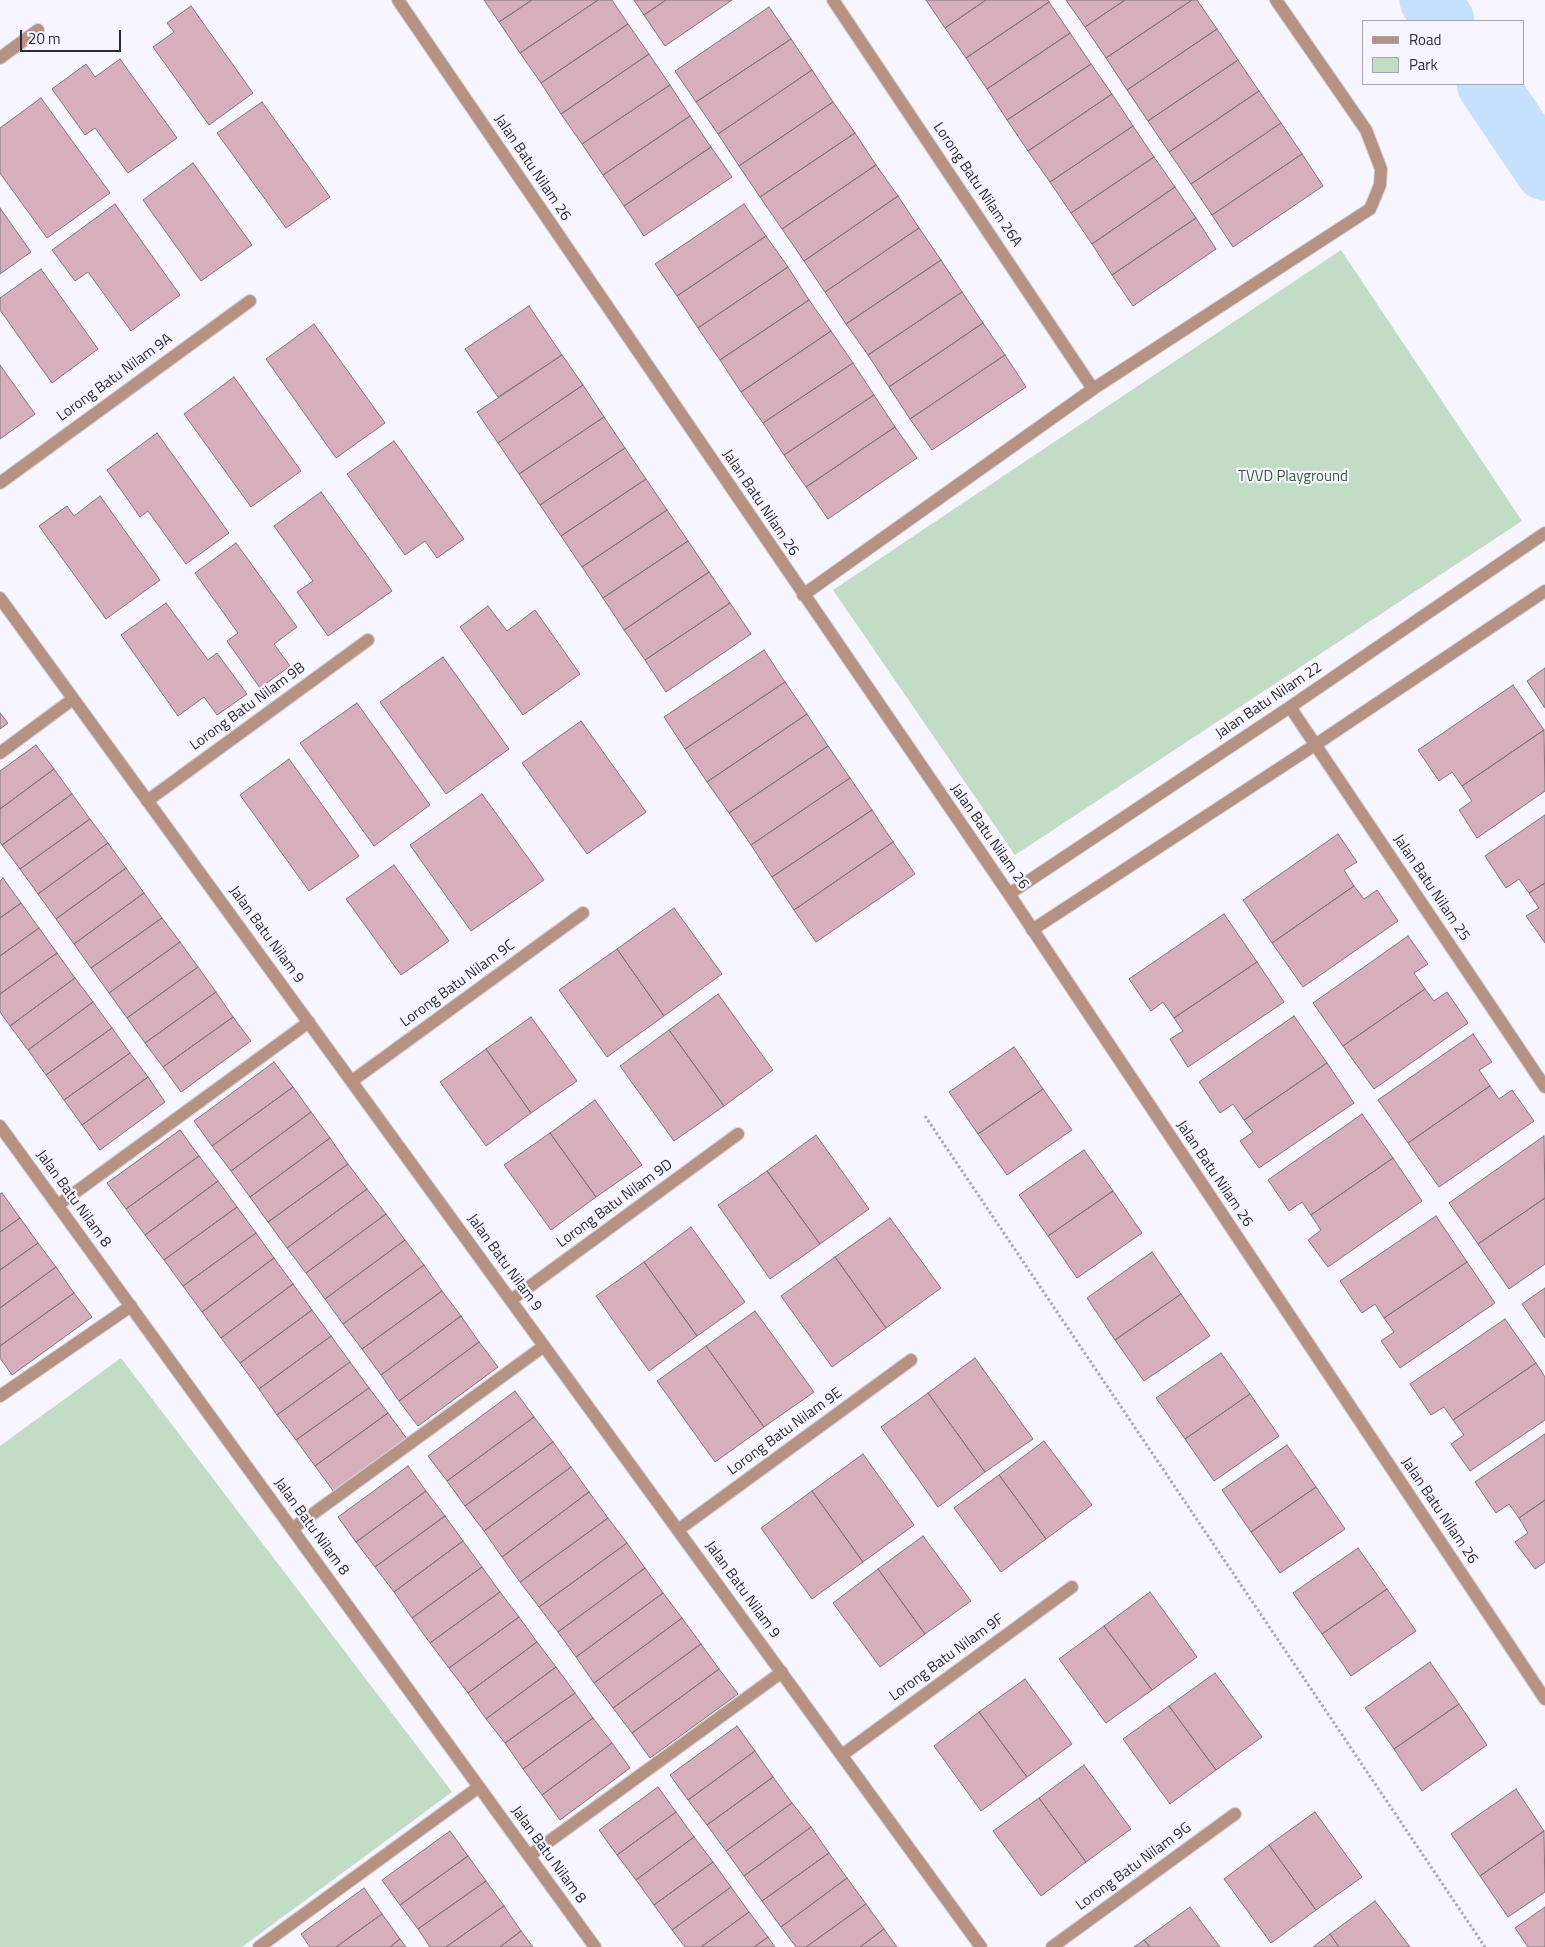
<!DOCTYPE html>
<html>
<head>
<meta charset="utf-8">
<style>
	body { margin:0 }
	#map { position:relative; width:1545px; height:1947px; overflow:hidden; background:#f7f5ff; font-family:"Titillium Web",sans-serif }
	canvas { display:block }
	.legend { position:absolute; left:1362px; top:20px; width:162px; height:65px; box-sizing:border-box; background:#f7f5ff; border:1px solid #a6a5ac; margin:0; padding:6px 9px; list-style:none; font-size:15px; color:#2d2c30 }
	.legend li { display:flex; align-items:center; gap:10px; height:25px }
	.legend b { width:25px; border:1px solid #a6a5ac }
	.scale { position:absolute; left:20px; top:30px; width:101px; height:22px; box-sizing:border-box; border:2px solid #2d2c30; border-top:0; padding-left:6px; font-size:15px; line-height:18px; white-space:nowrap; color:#2d2c30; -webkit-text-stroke:4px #f7f5ff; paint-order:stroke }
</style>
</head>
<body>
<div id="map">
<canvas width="1545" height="1947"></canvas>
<ul class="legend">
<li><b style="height:6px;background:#b59282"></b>Road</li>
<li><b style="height:14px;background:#c3dcc6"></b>Park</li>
</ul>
<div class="scale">20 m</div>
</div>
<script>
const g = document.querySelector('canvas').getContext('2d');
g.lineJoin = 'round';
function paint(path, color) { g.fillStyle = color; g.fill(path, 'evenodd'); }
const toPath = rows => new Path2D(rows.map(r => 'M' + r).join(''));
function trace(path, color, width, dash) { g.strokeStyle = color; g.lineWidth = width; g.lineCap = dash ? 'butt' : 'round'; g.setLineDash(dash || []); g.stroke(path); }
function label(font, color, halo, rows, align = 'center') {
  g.font = font + ' "Titillium Web",sans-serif'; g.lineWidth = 4.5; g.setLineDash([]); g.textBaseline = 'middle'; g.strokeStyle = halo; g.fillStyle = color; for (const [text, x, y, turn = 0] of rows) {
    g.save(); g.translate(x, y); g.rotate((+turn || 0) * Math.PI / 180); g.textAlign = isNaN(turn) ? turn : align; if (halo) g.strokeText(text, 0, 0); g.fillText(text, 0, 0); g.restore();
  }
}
paint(toPath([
	[1341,250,1522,521,1015,855,833,590],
	[121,1358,452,1792,242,1947,0,1947,0,1446]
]), '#c3dcc6');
trace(toPath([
	[1430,0,1444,21],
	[1487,84,1545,170]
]), '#c5e1fd', 61);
const building = toPath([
	[484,0,532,0,499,22,484,0],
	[532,0,598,0,520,53,499,22,532,0],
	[598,0,612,0,628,24,541,83,520,53,598,0],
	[634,0,666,0,644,15,634,0],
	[666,0,732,0,665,46,644,15,666,0],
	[926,0,986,0,945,28,926,0],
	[986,0,1048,0,1049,2,966,58,945,28,986,0],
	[1066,0,1125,0,1085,27,1066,0],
	[1125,0,1192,0,1106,58,1085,27,1125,0],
	[1192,0,1197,0,1217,29,1127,90,1106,58,1192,0],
	[1049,2,1070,33,987,89,966,58,1049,2],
	[191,6,253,93,209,125,153,47,174,32,167,23,191,6],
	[769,7,791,39,696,102,675,71,769,7],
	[628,24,649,54,561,114,541,83,628,24],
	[1217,29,1238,60,1148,121,1127,90,1217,29],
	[1070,33,1091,64,1007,120,987,89,1070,33],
	[791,39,812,70,718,134,696,102,791,39],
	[649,54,670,85,582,144,561,114,649,54],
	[120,59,177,138,128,173,95,128,85,135,52,89,86,64,95,77,120,59],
	[1238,60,1259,91,1169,152,1148,121,1238,60],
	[1091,64,1112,94,1028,151,1007,120,1091,64],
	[812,70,833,102,739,166,718,134,812,70],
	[670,85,690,116,603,175,582,144,670,85],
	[1259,91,1281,123,1191,184,1169,152,1259,91],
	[1112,94,1133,126,1050,182,1028,151,1112,94],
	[41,98,110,193,47,238,0,173,0,128,41,98],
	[262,102,330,197,286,228,217,133,262,102],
	[833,102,855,133,760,197,739,166,833,102],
	[690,116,711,147,624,206,603,175,690,116],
	[1281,123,1302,154,1212,215,1191,184,1281,123],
	[1133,126,1154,157,1071,213,1050,182,1133,126],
	[855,133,876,165,782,229,760,197,855,133],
	[711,147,732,177,644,236,624,206,711,147],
	[1302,154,1323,186,1233,247,1212,215,1302,154],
	[1154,157,1175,187,1092,244,1071,213,1154,157],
	[193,163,252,245,201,281,143,200,193,163],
	[876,165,898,196,804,261,782,229,876,165],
	[1175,187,1196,218,1112,275,1092,244,1175,187],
	[898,196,919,228,825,292,804,261,898,196],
	[115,204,180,295,131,331,88,272,75,281,52,250,115,204],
	[744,204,766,236,677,296,655,264,744,204],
	[0,208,31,252,0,274,0,208],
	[1196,218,1216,249,1133,306,1112,275,1196,218],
	[919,228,941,260,846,324,825,292,919,228],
	[766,236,788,267,698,328,677,296,766,236],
	[941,260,962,292,868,355,846,324,941,260],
	[788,267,809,300,720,360,698,328,788,267],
	[41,269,98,349,52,383,0,310,0,298,41,269],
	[962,292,983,323,889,387,868,355,962,292],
	[809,300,831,331,741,392,720,360,809,300],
	[529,306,562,355,498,397,465,349,529,306],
	[983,323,1005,355,910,419,889,387,983,323],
	[314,324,385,423,336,458,266,359,314,324],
	[831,331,853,363,763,423,741,392,831,331],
	[562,355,583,385,498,443,477,412,562,355],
	[1005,355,1026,387,932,450,910,419,1005,355],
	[853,363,874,395,784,455,763,423,853,363],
	[0,365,35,414,0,439,0,365],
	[234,377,301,471,251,507,184,414,234,377],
	[583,385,604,417,519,474,498,443,583,385],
	[874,395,895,427,806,487,784,455,874,395],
	[604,417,625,448,540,505,519,474,604,417],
	[895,427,917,458,828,519,806,487,895,427],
	[157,433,229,533,186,564,148,511,140,517,107,470,157,433],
	[394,441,464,539,437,558,425,541,405,555,347,474,394,441],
	[625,448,646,479,561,536,540,505,625,448],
	[646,479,667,510,582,567,561,536,646,479],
	[321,492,392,591,328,636,297,592,313,581,274,526,321,492],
	[100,496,160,580,106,619,39,526,67,506,74,516,100,496],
	[667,510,688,541,603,598,582,567,667,510],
	[688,541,709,572,624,630,603,598,688,541],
	[236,543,297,627,274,644,290,666,260,688,227,641,238,633,195,573,236,543],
	[709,572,730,603,645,660,624,630,709,572],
	[166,603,208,660,217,653,247,694,217,715,204,697,178,716,121,635,166,603],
	[730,603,751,634,666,692,645,660,730,603],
	[488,606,507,631,535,610,580,674,523,715,460,627,488,606],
	[764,650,785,682,685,749,664,717,764,650],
	[443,657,509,749,446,794,380,702,443,657],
	[1545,668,1545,708,1527,681,1545,668],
	[785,682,807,714,707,782,685,749,785,682],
	[1513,685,1544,730,1462,786,1452,772,1439,781,1418,750,1513,685],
	[357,703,430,805,374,846,300,743,357,703],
	[0,713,8,723,0,729,0,713],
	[807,714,828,746,729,813,707,782,807,714],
	[581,721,646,812,587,854,522,763,581,721],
	[1544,730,1545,791,1477,838,1459,810,1472,801,1462,786,1544,730],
	[36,745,54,769,0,809,0,771,36,745],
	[828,746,850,778,751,845,729,813,828,746],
	[289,759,359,856,309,891,240,795,289,759],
	[54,769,72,794,2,845,0,842,0,809,54,769],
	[850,778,872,810,772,877,751,845,850,778],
	[72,794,90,819,20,869,2,845,72,794],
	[482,794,544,880,471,931,410,845,482,794],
	[872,810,893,842,794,910,772,877,872,810],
	[1545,815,1545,883,1529,893,1519,879,1506,888,1485,856,1545,815],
	[90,819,108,843,38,894,20,869,90,819],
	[1338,834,1357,862,1344,870,1354,886,1272,943,1243,900,1338,834],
	[893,842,915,874,816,942,794,910,893,842],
	[108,843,126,868,56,919,38,894,108,843],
	[394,865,449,941,401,975,346,899,394,865],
	[126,868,144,893,74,944,56,919,126,868],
	[3,878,21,903,0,918,0,881,3,878],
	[1545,883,1545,943,1526,916,1539,908,1529,893,1545,883],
	[1354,886,1364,899,1377,890,1398,921,1303,987,1272,943,1354,886],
	[144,893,162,918,91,968,74,944,144,893],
	[21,903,39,928,0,956,0,918,21,903],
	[674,908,722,974,664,1016,617,949,674,908],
	[1224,914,1257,962,1174,1018,1163,1002,1151,1011,1129,979,1224,914],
	[162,918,180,942,109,993,91,968,162,918],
	[39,928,57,953,0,994,0,956,39,928],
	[1408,936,1428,964,1414,973,1425,989,1343,1046,1313,1003,1408,936],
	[180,942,198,967,127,1018,109,993,180,942],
	[617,949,664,1016,607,1057,559,990,617,949],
	[57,953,75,978,10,1026,0,1012,0,994,57,953],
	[1257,962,1284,1002,1188,1067,1170,1039,1183,1031,1174,1018,1257,962],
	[198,967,216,992,145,1043,127,1018,198,967],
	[75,978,93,1002,28,1050,10,1026,75,978],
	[1425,989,1434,1001,1447,992,1468,1023,1374,1089,1343,1046,1425,989],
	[216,992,233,1017,163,1067,145,1043,216,992],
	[718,994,773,1070,724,1106,669,1030,718,994],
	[93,1002,112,1028,46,1075,28,1050,93,1002],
	[1294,1016,1327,1063,1244,1120,1233,1104,1220,1113,1199,1082,1294,1016],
	[233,1017,251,1041,181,1092,163,1067,233,1017],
	[531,1017,577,1081,531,1113,486,1049,531,1017],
	[112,1028,130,1053,64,1100,46,1075,112,1028],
	[669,1030,724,1106,674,1141,620,1066,669,1030],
	[1473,1034,1492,1062,1479,1070,1490,1086,1408,1143,1378,1100,1473,1034],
	[1014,1047,1043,1089,978,1134,949,1092,1014,1047],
	[486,1049,531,1113,486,1146,440,1082,486,1049],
	[130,1053,148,1077,82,1125,64,1100,130,1053],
	[274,1062,293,1087,212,1146,194,1121,274,1062],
	[1327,1063,1354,1103,1259,1168,1240,1141,1253,1132,1244,1120,1327,1063],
	[148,1077,165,1102,100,1150,82,1125,148,1077],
	[1490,1086,1499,1099,1512,1090,1534,1121,1439,1187,1408,1143,1490,1086],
	[293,1087,311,1112,231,1171,212,1146,293,1087],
	[1043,1089,1072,1130,1007,1175,978,1134,1043,1089],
	[595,1100,642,1165,596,1197,550,1133,595,1100],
	[311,1112,330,1138,250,1197,231,1171,311,1112],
	[1362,1114,1393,1158,1311,1215,1302,1202,1289,1211,1268,1180,1362,1114],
	[180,1130,199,1156,126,1209,107,1183,180,1130],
	[550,1133,596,1197,551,1230,504,1165,550,1133],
	[816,1135,869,1209,820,1244,767,1171,816,1135],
	[1544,1136,1545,1198,1478,1244,1449,1203,1544,1136],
	[330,1138,348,1164,268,1222,250,1197,330,1138],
	[1084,1150,1113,1191,1048,1236,1019,1195,1084,1150],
	[199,1156,218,1181,145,1235,126,1209,199,1156],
	[1393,1158,1422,1201,1328,1267,1308,1240,1321,1230,1311,1215,1393,1158],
	[348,1164,367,1189,287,1248,268,1222,348,1164],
	[767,1171,820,1244,770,1279,718,1205,767,1171],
	[218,1181,237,1207,164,1260,145,1235,218,1181],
	[367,1189,386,1214,306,1273,287,1248,367,1189],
	[1113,1191,1142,1233,1077,1278,1048,1236,1113,1191],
	[2,1193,20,1218,0,1232,0,1194,2,1193],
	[1545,1198,1545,1264,1509,1289,1478,1244,1545,1198],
	[237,1207,256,1233,183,1286,164,1260,237,1207],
	[386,1214,405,1240,325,1299,306,1273,386,1214],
	[1436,1216,1467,1262,1384,1318,1375,1304,1362,1313,1340,1281,1436,1216],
	[20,1218,38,1243,0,1270,0,1232,20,1218],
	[890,1218,941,1288,886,1328,835,1257,890,1218],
	[691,1227,745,1302,697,1336,644,1262,691,1227],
	[256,1233,274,1258,202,1312,183,1286,256,1233],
	[405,1240,424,1265,343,1324,325,1299,405,1240],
	[38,1243,56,1267,0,1308,0,1270,38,1243],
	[1152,1252,1181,1294,1115,1340,1087,1298,1152,1252],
	[835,1257,886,1328,832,1367,781,1296,835,1257],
	[274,1258,293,1284,221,1338,202,1312,274,1258],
	[644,1262,697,1336,649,1371,596,1296,644,1262],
	[1467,1262,1495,1303,1400,1368,1381,1341,1394,1332,1384,1318,1467,1262],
	[424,1265,442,1291,362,1349,343,1324,424,1265],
	[56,1267,74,1293,0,1346,0,1308,56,1267],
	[293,1284,312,1310,240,1363,221,1338,293,1284],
	[1545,1288,1545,1338,1522,1304,1545,1288],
	[442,1291,461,1316,381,1375,362,1349,442,1291],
	[74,1293,92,1317,12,1375,0,1358,0,1346,74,1293],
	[1181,1294,1210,1336,1144,1381,1115,1340,1181,1294],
	[312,1310,331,1336,259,1389,240,1363,312,1310],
	[755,1311,814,1392,764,1427,706,1346,755,1311],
	[461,1316,479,1342,399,1401,381,1375,461,1316],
	[1505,1319,1536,1363,1453,1420,1444,1407,1431,1415,1410,1384,1505,1319],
	[331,1336,350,1362,277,1415,259,1389,331,1336],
	[479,1342,498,1367,418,1426,399,1401,479,1342],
	[706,1346,764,1427,715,1462,657,1381,706,1346],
	[1221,1353,1250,1394,1185,1439,1156,1398,1221,1353],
	[975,1358,1033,1439,985,1472,928,1393,975,1358],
	[350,1362,369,1388,296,1440,277,1415,350,1362],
	[1536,1363,1545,1377,1545,1420,1470,1471,1451,1444,1464,1435,1453,1420,1536,1363],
	[369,1388,388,1413,315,1466,296,1440,369,1388],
	[515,1391,534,1417,447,1481,428,1456,515,1391],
	[928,1393,985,1472,938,1507,881,1427,928,1393],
	[1250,1394,1279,1436,1214,1481,1185,1439,1250,1394],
	[388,1413,407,1439,334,1492,315,1466,388,1413],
	[534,1417,553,1442,465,1506,447,1481,534,1417],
	[1545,1434,1545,1500,1519,1518,1509,1504,1496,1513,1475,1482,1545,1434],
	[1044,1441,1092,1505,1046,1539,999,1475,1044,1441],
	[553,1442,571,1467,484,1531,465,1506,553,1442],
	[1287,1445,1316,1487,1251,1532,1222,1490,1287,1445],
	[863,1454,914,1525,863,1562,812,1491,863,1454],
	[408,1466,426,1491,356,1542,338,1517,408,1466],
	[571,1467,589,1492,502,1557,484,1531,571,1467],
	[999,1475,1046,1539,1001,1572,954,1508,999,1475],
	[1316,1487,1345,1529,1280,1573,1251,1532,1316,1487],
	[426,1491,445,1516,375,1567,356,1542,426,1491],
	[812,1491,863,1562,812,1599,761,1528,812,1491],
	[589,1492,608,1518,520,1582,502,1557,589,1492],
	[1545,1500,1545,1562,1535,1569,1515,1542,1528,1533,1519,1518,1545,1500],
	[445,1516,463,1541,394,1592,375,1567,445,1516],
	[608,1518,627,1543,539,1607,520,1582,608,1518],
	[923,1536,971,1601,925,1634,878,1569,923,1536],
	[463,1541,482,1567,412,1618,394,1592,463,1541],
	[627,1543,645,1568,558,1632,539,1607,627,1543],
	[1358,1548,1387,1589,1322,1634,1293,1593,1358,1548],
	[482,1567,500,1592,430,1643,412,1618,482,1567],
	[645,1568,663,1593,576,1657,558,1632,645,1568],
	[878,1569,925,1634,880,1667,833,1603,878,1569],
	[1387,1589,1416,1631,1351,1676,1322,1634,1387,1589],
	[500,1592,519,1617,449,1668,430,1643,500,1592],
	[1150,1592,1197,1657,1152,1690,1104,1626,1150,1592],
	[663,1593,682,1618,594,1683,576,1657,663,1593],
	[519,1617,537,1642,468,1693,449,1668,519,1617],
	[682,1618,701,1644,613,1708,594,1683,682,1618],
	[1104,1626,1152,1690,1106,1723,1059,1659,1104,1626],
	[537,1642,556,1667,486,1719,468,1693,537,1642],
	[701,1644,719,1669,632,1733,613,1708,701,1644],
	[1430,1662,1459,1704,1394,1749,1365,1708,1430,1662],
	[556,1667,575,1693,505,1743,486,1719,556,1667],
	[719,1669,738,1694,650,1758,632,1733,719,1669],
	[1215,1673,1262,1737,1216,1770,1169,1706,1215,1673],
	[1025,1679,1072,1744,1027,1777,979,1712,1025,1679],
	[575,1693,593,1718,523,1769,505,1743,575,1693],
	[1459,1704,1487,1745,1422,1791,1394,1749,1459,1704],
	[1169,1706,1216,1770,1170,1804,1123,1739,1169,1706],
	[979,1712,1027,1777,981,1811,934,1746,979,1712],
	[593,1718,612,1743,542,1795,523,1769,593,1718],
	[737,1726,755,1751,688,1800,670,1775,737,1726],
	[612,1743,630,1768,560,1820,542,1795,612,1743],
	[755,1751,773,1777,707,1825,688,1800,755,1751],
	[1084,1765,1131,1829,1086,1862,1039,1798,1084,1765],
	[773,1777,792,1803,726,1851,707,1825,773,1777],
	[658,1787,676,1812,617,1855,599,1830,658,1787],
	[1516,1789,1544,1831,1480,1876,1451,1834,1516,1789],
	[1039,1798,1086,1862,1041,1896,993,1831,1039,1798],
	[792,1803,811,1827,744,1876,726,1851,792,1803],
	[676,1812,694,1837,636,1880,617,1855,676,1812],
	[1315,1812,1362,1877,1316,1910,1269,1845,1315,1812],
	[811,1827,829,1853,762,1901,744,1876,811,1827],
	[450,1831,468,1856,400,1905,382,1880,450,1831],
	[1544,1831,1545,1892,1508,1917,1480,1876,1544,1831],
	[694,1837,713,1862,654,1905,636,1880,694,1837],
	[1269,1845,1316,1910,1271,1943,1224,1879,1269,1845],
	[829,1853,847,1878,781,1927,762,1901,829,1853],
	[468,1856,486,1881,418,1929,400,1905,468,1856],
	[713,1862,731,1887,672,1930,654,1905,713,1862],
	[847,1878,866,1904,806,1947,796,1947,781,1927,847,1878],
	[486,1881,504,1906,446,1947,430,1947,418,1929,486,1881],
	[731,1887,749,1912,701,1947,685,1947,672,1930,731,1887],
	[364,1888,382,1914,336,1947,310,1947,301,1934,364,1888],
	[1375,1901,1410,1947,1339,1947,1330,1934,1375,1901],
	[866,1904,884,1929,860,1947,806,1947,866,1904],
	[504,1906,521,1931,500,1947,446,1947,504,1906],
	[1190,1907,1220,1947,1150,1947,1144,1940,1190,1907],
	[1545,1907,1545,1947,1528,1947,1515,1928,1545,1907],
	[749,1912,768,1937,754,1947,701,1947,749,1912],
	[382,1914,400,1939,390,1947,336,1947,382,1914],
	[884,1929,897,1947,860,1947,884,1929],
	[521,1931,533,1947,500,1947,521,1931],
	[1330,1934,1339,1947,1313,1947,1330,1934],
	[768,1937,775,1947,754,1947,768,1937],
	[400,1939,406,1947,390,1947,400,1939],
	[1144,1940,1150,1947,1134,1947,1144,1940]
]);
paint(building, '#d7afbc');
trace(building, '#807478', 1);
const minor = toPath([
	[398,0,1009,894,1545,1699],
	[833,0,1093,389],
	[0,58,38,30],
	[0,483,250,301],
	[803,595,1093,389,1370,209,1380,185,1381,169,1366,130,1276,0],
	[0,598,981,1947],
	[1290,707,1545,1087],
	[0,753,73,699],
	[147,801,368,640],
	[1009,894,1290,707,1545,533],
	[1032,930,1315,745,1545,591],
	[352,1081,583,913],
	[0,1126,595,1947],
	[58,1205,309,1022],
	[511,1300,738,1134],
	[0,1396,131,1306],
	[292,1529,544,1346],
	[678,1530,911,1360],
	[842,1755,1072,1587],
	[529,1856,782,1672],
	[259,1947,479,1787],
	[1052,1947,1235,1814]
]);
trace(minor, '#d3d1da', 14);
trace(toPath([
	[925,1116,1485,1947]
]), '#aaa8b0', 3, [2.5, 2.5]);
trace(minor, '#b59282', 12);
label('15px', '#2d2c30', '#f7f5ff', [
	["Jalan Batu Nilam 26",532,168,56],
	["Lorong Batu Nilam 26A",977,185,56],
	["Lorong Batu Nilam 9A",115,378,-36],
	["Jalan Batu Nilam 26",760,503,56],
	["Jalan Batu Nilam 22",1269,701,-34],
	["Lorong Batu Nilam 9B",248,707,-36],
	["Jalan Batu Nilam 26",989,837,55],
	["Jalan Batu Nilam 25",1431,888,56],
	["Jalan Batu Nilam 9",266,935,54],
	["Lorong Batu Nilam 9C",458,984,-36],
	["Jalan Batu Nilam 26",1214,1174,56],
	["Jalan Batu Nilam 8",73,1199,54],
	["Lorong Batu Nilam 9D",615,1204,-36],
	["Jalan Batu Nilam 9",504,1263,54],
	["Lorong Batu Nilam 9E",785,1432,-36],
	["Jalan Batu Nilam 26",1439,1511,56],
	["Jalan Batu Nilam 8",311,1527,54],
	["Jalan Batu Nilam 9",742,1590,54],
	["Lorong Batu Nilam 9F",947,1658,-36],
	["Jalan Batu Nilam 8",548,1855,54],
	["Lorong Batu Nilam 9G",1134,1867,-36]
]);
label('15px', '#35633d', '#f7f5ff', [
	["TVVD Playground",1293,477]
]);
</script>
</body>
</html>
